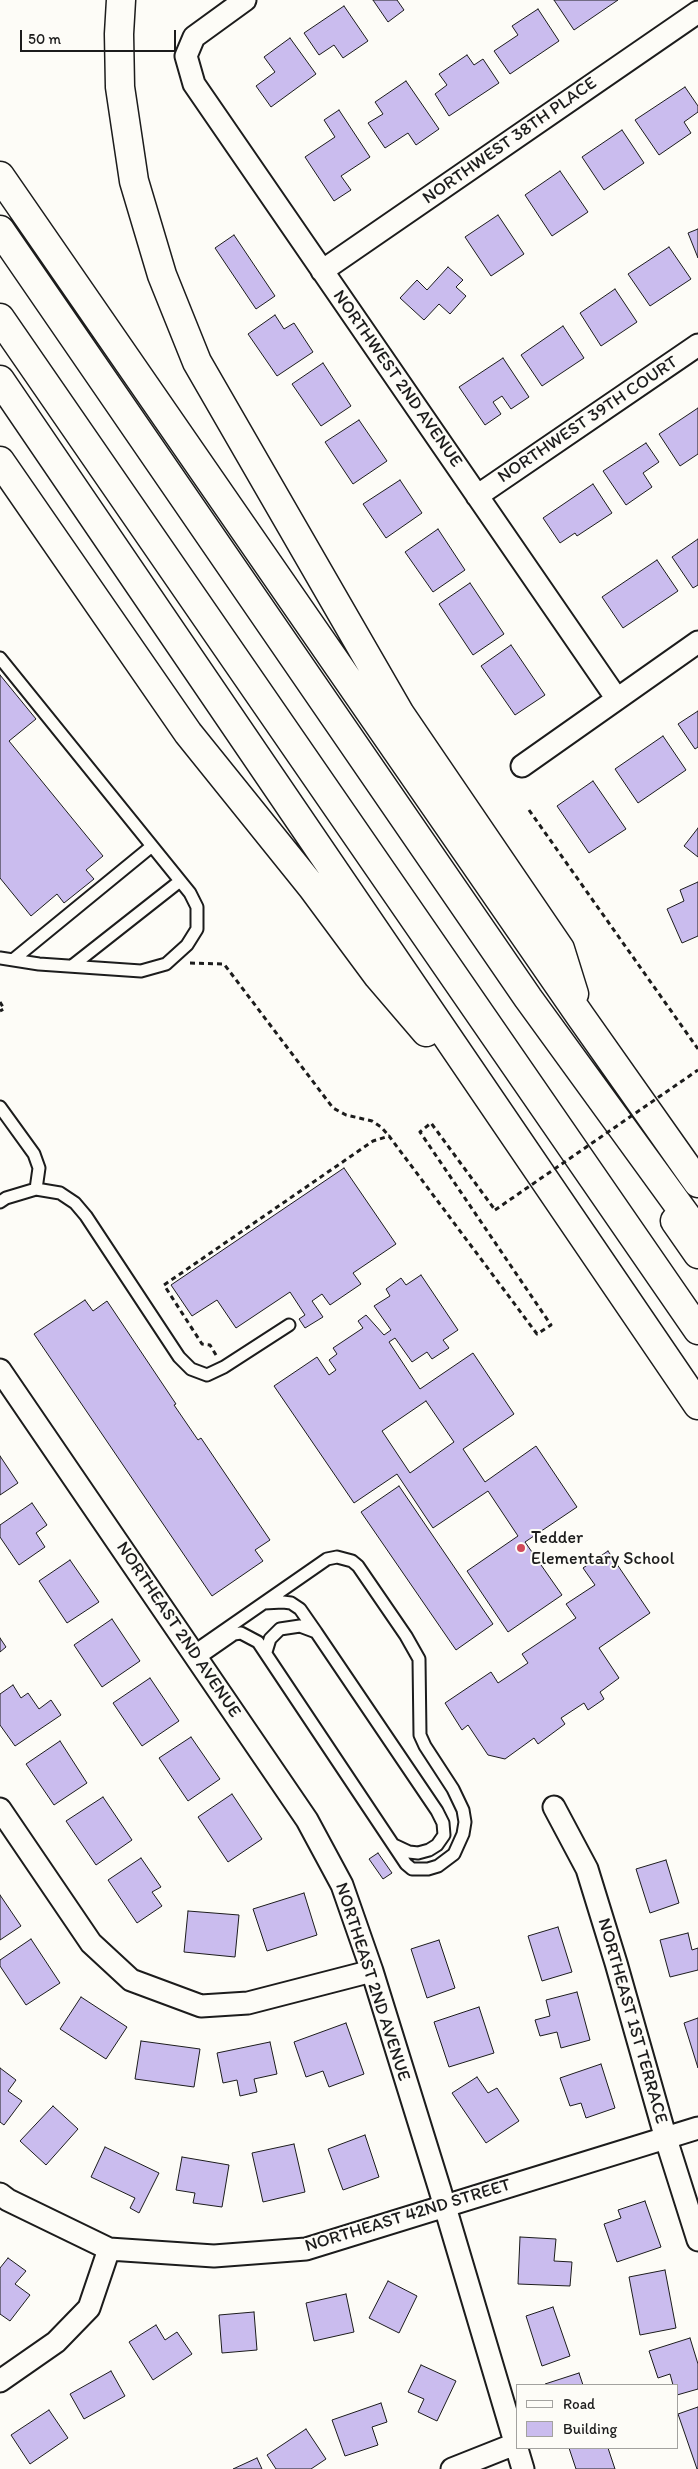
<!DOCTYPE html>
<html>
<head>
<meta charset="utf-8">
<style>
	body { margin:0 }
	#map { position:relative; width:698px; height:2469px; overflow:hidden; background:#fdfcf7; font-family:Itim,sans-serif }
	canvas { display:block }
	.legend { position:absolute; left:516px; top:2384px; width:162px; height:65px; box-sizing:border-box; background:#fdfcf7; border:1px solid #a3a29f; margin:0; padding:6px 9px; list-style:none; font-size:15px; color:#1c1c1c }
	.legend li { display:flex; align-items:center; gap:10px; height:25px }
	.legend b { width:25px; border:1px solid #a3a29f }
	.scale { position:absolute; left:20px; top:30px; width:156px; height:22px; box-sizing:border-box; border:2px solid #1c1c1c; border-top:0; padding-left:6px; font-size:15px; line-height:18px; white-space:nowrap; color:#1c1c1c; -webkit-text-stroke:4px #fdfcf7; paint-order:stroke }
</style>
</head>
<body>
<div id="map">
<canvas width="698" height="2469"></canvas>
<ul class="legend">
<li><b style="height:6px;background:#fdfcf7"></b>Road</li>
<li><b style="height:14px;background:#cabcee"></b>Building</li>
</ul>
<div class="scale">50 m</div>
</div>
<script>
const g = document.querySelector('canvas').getContext('2d');
g.lineJoin = 'round';
function paint(path, color) { g.fillStyle = color; g.fill(path, 'evenodd'); }
const toPath = rows => new Path2D(rows.map(r => 'M' + r).join(''));
function trace(path, color, width, dash) { g.strokeStyle = color; g.lineWidth = width; g.lineCap = dash ? 'butt' : 'round'; g.setLineDash(dash || []); g.stroke(path); }
function label(font, color, halo, rows, align = 'center') {
  g.font = font + ' Itim,sans-serif'; g.lineWidth = 4; g.setLineDash([]); g.textBaseline = 'middle'; g.strokeStyle = halo; g.fillStyle = color; for (const [text, x, y, turn = 0] of rows) {
    g.save(); g.translate(x, y); g.rotate((+turn || 0) * Math.PI / 180); g.textAlign = isNaN(turn) ? turn : align; if (halo) g.strokeText(text, 0, 0); g.fillText(text, 0, 0); g.restore();
  }
}
const building = toPath([
	[373,0,397,0,404,10,388,22,373,0],
	[554,0,618,0,574,30,554,0],
	[344,6,368,41,343,58,334,45,319,55,304,33,344,6],
	[538,9,559,41,510,74,494,51,518,35,512,26,538,9],
	[290,38,316,74,271,107,256,86,275,72,264,57,290,38],
	[467,55,474,65,483,59,499,83,449,116,435,94,447,85,439,74,467,55],
	[406,81,439,129,416,145,408,133,385,148,368,123,383,114,375,102,406,81],
	[685,87,698,106,698,112,684,122,691,133,659,155,635,120,685,87],
	[339,110,370,157,341,176,351,190,334,201,305,157,335,137,324,120,339,110],
	[622,130,644,163,604,190,582,157,622,130],
	[560,171,588,212,552,236,525,195,560,171],
	[498,215,524,254,491,276,465,237,498,215],
	[698,229,698,258,688,233,698,229],
	[234,235,275,296,256,309,215,248,234,235],
	[669,247,691,279,650,306,628,274,669,247],
	[448,267,463,280,456,287,466,296,450,314,439,304,424,320,400,298,417,280,427,290,448,267],
	[615,289,637,322,601,346,580,313,615,289],
	[275,315,284,329,294,323,313,352,277,376,248,334,275,315],
	[563,326,584,358,542,386,521,355,563,326],
	[503,358,529,397,511,409,502,396,493,402,501,414,485,425,459,387,503,358],
	[323,363,351,406,321,426,292,384,323,363],
	[698,408,698,454,680,466,659,434,698,408],
	[359,420,387,461,353,484,325,442,359,420],
	[646,443,659,462,643,473,652,487,626,505,603,471,646,443],
	[400,480,422,513,386,538,363,504,400,480],
	[593,484,612,513,577,536,575,533,560,543,543,518,593,484],
	[438,529,465,570,433,592,405,552,438,529],
	[698,539,698,585,693,588,672,557,698,539],
	[657,560,678,591,623,628,602,597,657,560],
	[470,583,504,634,473,655,439,604,470,583],
	[511,645,545,695,515,715,481,666,511,645],
	[0,675,36,719,9,741,103,856,86,870,94,879,64,903,57,894,31,916,0,878,0,675],
	[698,711,698,747,695,749,678,724,698,711],
	[663,736,686,770,638,803,615,769,663,736],
	[593,781,626,829,589,853,557,806,593,781],
	[698,828,698,857,684,846,698,828],
	[698,882,698,936,682,943,667,909,684,901,680,890,698,882],
	[344,1168,396,1244,353,1273,361,1284,330,1305,322,1294,312,1301,323,1317,305,1328,299,1319,305,1315,290,1292,236,1328,217,1300,192,1316,171,1285,344,1168],
	[421,1275,458,1330,443,1340,449,1348,432,1359,427,1352,412,1362,395,1338,389,1342,420,1389,473,1353,514,1414,463,1449,485,1482,536,1446,577,1507,525,1542,562,1595,508,1632,467,1571,518,1536,488,1491,433,1528,397,1474,354,1503,274,1386,317,1357,329,1375,336,1370,329,1360,337,1354,333,1348,363,1328,358,1321,366,1315,384,1335,391,1330,374,1306,390,1296,386,1289,401,1278,406,1285,421,1275],
	[426,1401,454,1442,410,1473,382,1431,426,1401],
	[85,1300,93,1311,107,1301,176,1404,174,1405,198,1440,201,1438,270,1540,255,1550,263,1561,212,1596,34,1334,85,1300],
	[0,1456,18,1483,0,1495,0,1456],
	[399,1486,493,1624,456,1650,361,1512,399,1486],
	[32,1503,47,1525,36,1533,45,1547,19,1565,0,1537,0,1525,32,1503],
	[608,1551,650,1613,599,1648,619,1678,600,1692,604,1699,588,1710,584,1703,561,1718,565,1724,538,1744,534,1738,505,1759,488,1755,468,1725,462,1730,445,1703,491,1672,498,1683,528,1663,522,1654,576,1618,566,1604,595,1585,583,1568,608,1551],
	[70,1560,99,1602,67,1623,39,1581,70,1560],
	[112,1619,140,1661,102,1687,74,1645,112,1619],
	[0,1638,6,1647,0,1652,0,1638],
	[150,1678,179,1721,142,1746,113,1703,150,1678],
	[13,1685,21,1698,28,1693,39,1709,51,1700,61,1715,15,1746,0,1725,0,1694,13,1685],
	[191,1737,220,1779,188,1801,159,1758,191,1737],
	[60,1741,87,1783,54,1805,26,1764,60,1741],
	[232,1794,262,1839,228,1862,198,1817,232,1794],
	[103,1797,132,1840,96,1865,66,1821,103,1797],
	[378,1853,392,1873,383,1879,369,1859,378,1853],
	[141,1858,161,1887,152,1892,162,1906,137,1923,108,1880,141,1858],
	[666,1860,679,1903,650,1913,636,1869,666,1860],
	[304,1893,317,1935,267,1951,253,1909,304,1893],
	[0,1895,21,1926,0,1940,0,1895],
	[188,1911,239,1915,235,1957,184,1952,188,1911],
	[558,1927,572,1972,542,1981,528,1936,558,1927],
	[688,1933,692,1950,698,1948,698,1970,670,1977,660,1940,688,1933],
	[31,1939,60,1983,26,2005,0,1966,0,1960,31,1939],
	[439,1940,455,1988,427,1998,411,1949,439,1940],
	[577,1992,590,2040,561,2048,557,2032,540,2036,535,2020,550,2016,546,2000,577,1992],
	[81,1997,127,2027,106,2059,60,2029,81,1997],
	[479,2007,494,2053,449,2067,434,2022,479,2007],
	[698,2018,698,2068,684,2023,698,2018],
	[346,2023,364,2074,329,2087,323,2071,306,2077,294,2042,346,2023],
	[141,2041,200,2049,194,2087,135,2079,141,2041],
	[270,2042,277,2074,254,2079,257,2092,240,2096,237,2080,223,2083,217,2053,270,2042],
	[601,2064,615,2108,586,2118,581,2103,570,2106,560,2078,601,2064],
	[0,2068,16,2080,8,2091,22,2101,4,2125,0,2122,0,2068],
	[477,2077,488,2093,497,2088,519,2121,486,2143,452,2093,477,2077],
	[53,2106,78,2129,46,2165,20,2141,53,2106],
	[365,2135,379,2177,343,2190,328,2149,365,2135],
	[294,2144,305,2192,263,2202,252,2153,294,2144],
	[105,2147,159,2173,139,2213,130,2208,135,2198,91,2177,105,2147],
	[182,2157,229,2165,222,2207,193,2203,195,2193,176,2190,182,2157],
	[645,2201,661,2247,617,2262,604,2224,621,2218,618,2210,645,2201],
	[520,2237,556,2239,554,2261,572,2262,570,2286,518,2284,520,2237],
	[8,2258,26,2271,15,2284,30,2295,10,2321,0,2314,0,2268,8,2258],
	[665,2270,676,2328,640,2335,629,2277,665,2270],
	[388,2281,417,2296,399,2333,369,2318,388,2281],
	[346,2294,354,2332,314,2341,306,2303,346,2294],
	[553,2307,570,2356,542,2366,526,2316,553,2307],
	[254,2312,257,2350,222,2353,219,2315,254,2312],
	[156,2325,165,2340,177,2332,192,2354,153,2380,129,2342,156,2325],
	[690,2338,698,2364,698,2389,677,2395,677,2385,673,2385,670,2374,658,2378,649,2351,690,2338],
	[421,2365,456,2381,437,2421,418,2412,424,2399,408,2392,421,2365],
	[111,2371,125,2396,84,2419,70,2394,111,2371],
	[579,2373,583,2385,546,2385,545,2384,579,2373],
	[381,2403,387,2422,372,2427,378,2445,345,2456,332,2420,381,2403],
	[698,2407,698,2469,697,2469,678,2414,698,2407],
	[49,2410,68,2438,30,2464,11,2435,49,2410],
	[306,2429,326,2459,311,2469,276,2469,267,2455,306,2429],
	[569,2448,608,2448,615,2469,576,2469,569,2448],
	[257,2458,262,2469,233,2469,257,2458]
]);
paint(building, '#cabcee');
trace(building, '#1c1c1c', 1);
const service = toPath([
	[0,658,190,893,197,907,197,929,187,945,166,964,141,971,39,964,0,958],
	[14,959,152,846],
	[72,966,180,881],
	[0,1107,34,1154,39,1168,36,1189],
	[0,1202,6,1198,36,1189,60,1193,75,1203,86,1216,179,1357,191,1369,207,1375,224,1367,289,1325],
	[264,1603,283,1602,291,1603,300,1609,316,1632],
	[193,1652,327,1559,337,1557,352,1561,358,1566,406,1636,419,1659,420,1735,425,1746,453,1789,463,1810,465,1822,463,1834,454,1854,438,1866,428,1869,412,1869,406,1864,258,1642,241,1633,234,1634,198,1659],
	[266,1652,270,1639,280,1629,300,1626,316,1632,437,1811,443,1823,444,1835,437,1845,429,1850,418,1853,409,1852,394,1845]
]);
const minor = toPath([
	[245,0,194,37,186,56,194,84,617,699],
	[322,271,698,12],
	[477,496,698,345],
	[522,766,698,642],
	[0,1370,307,1820,342,1885,372,1971,440,2190,523,2469],
	[554,1807,587,1869,616,1963,666,2139,698,2240],
	[0,1809,91,1943,131,1980,201,2006,248,2003,372,1971],
	[0,2194,8,2200,109,2249],
	[0,2381,56,2342,89,2308,109,2249,214,2256,306,2249,698,2128],
	[452,2469,515,2444]
]);
const motorway = toPath([
	[121,0,119,34,120,87,134,181,162,275,197,362,400,714,560,949,574,994],
	[0,176,581,1017,698,1183],
	[0,230,528,998,698,1232],
	[0,318,698,1330],
	[0,380,698,1405],
	[0,461,188,733,312,887,378,976,426,1032],
	[675,1221,698,1254]
]);
trace(service, '#1c1c1c', 15);
trace(minor, '#1c1c1c', 25);
trace(motorway, '#1c1c1c', 31);
trace(toPath([
	[529,810,698,1049],
	[190,963,224,964,333,1108,346,1115,372,1121,381,1127,389,1136],
	[0,1002,4,1009,0,1011],
	[216,1355,210,1345,202,1344,164,1285,373,1141,389,1136,537,1334,551,1325,420,1132,431,1123,495,1210]
]), '#1c1c1c', 3, [5, 4]);
trace(service, '#fdfcf7', 11);
trace(minor, '#fdfcf7', 21);
trace(motorway, '#fdfcf7', 28);
trace(toPath([
	[495,1210,698,1070]
]), '#1c1c1c', 3, [5, 4]);
for (const [x, y, r, color] of [
	[521,1548,5,"#d1495b"]
]) { const dot = new Path2D(); dot.arc(x, y, r, 0, 2 * Math.PI); g.fillStyle = color; g.fill(dot); trace(dot, '#fdfcf7', 2); }
label('18px', '#1c1c1c', '#fdfcf7', [
	["NORTHWEST 38TH PLACE",510,141,-35],
	["NORTHWEST 2ND AVENUE",397,379,55],
	["NORTHWEST 39TH COURT",588,420,-34],
	["NORTHEAST 2ND AVENUE",178,1630,56],
	["NORTHEAST 2ND AVENUE",372,1982,72],
	["NORTHEAST 1ST TERRACE",632,2021,74],
	["NORTHEAST 42ND STREET",408,2216,-17]
]);
label('18px', '#1c1c1c', '#fdfcf7', [
	["Tedder",531,1538],
	["Elementary School",531,1559]
], 'left');
</script>
</body>
</html>
